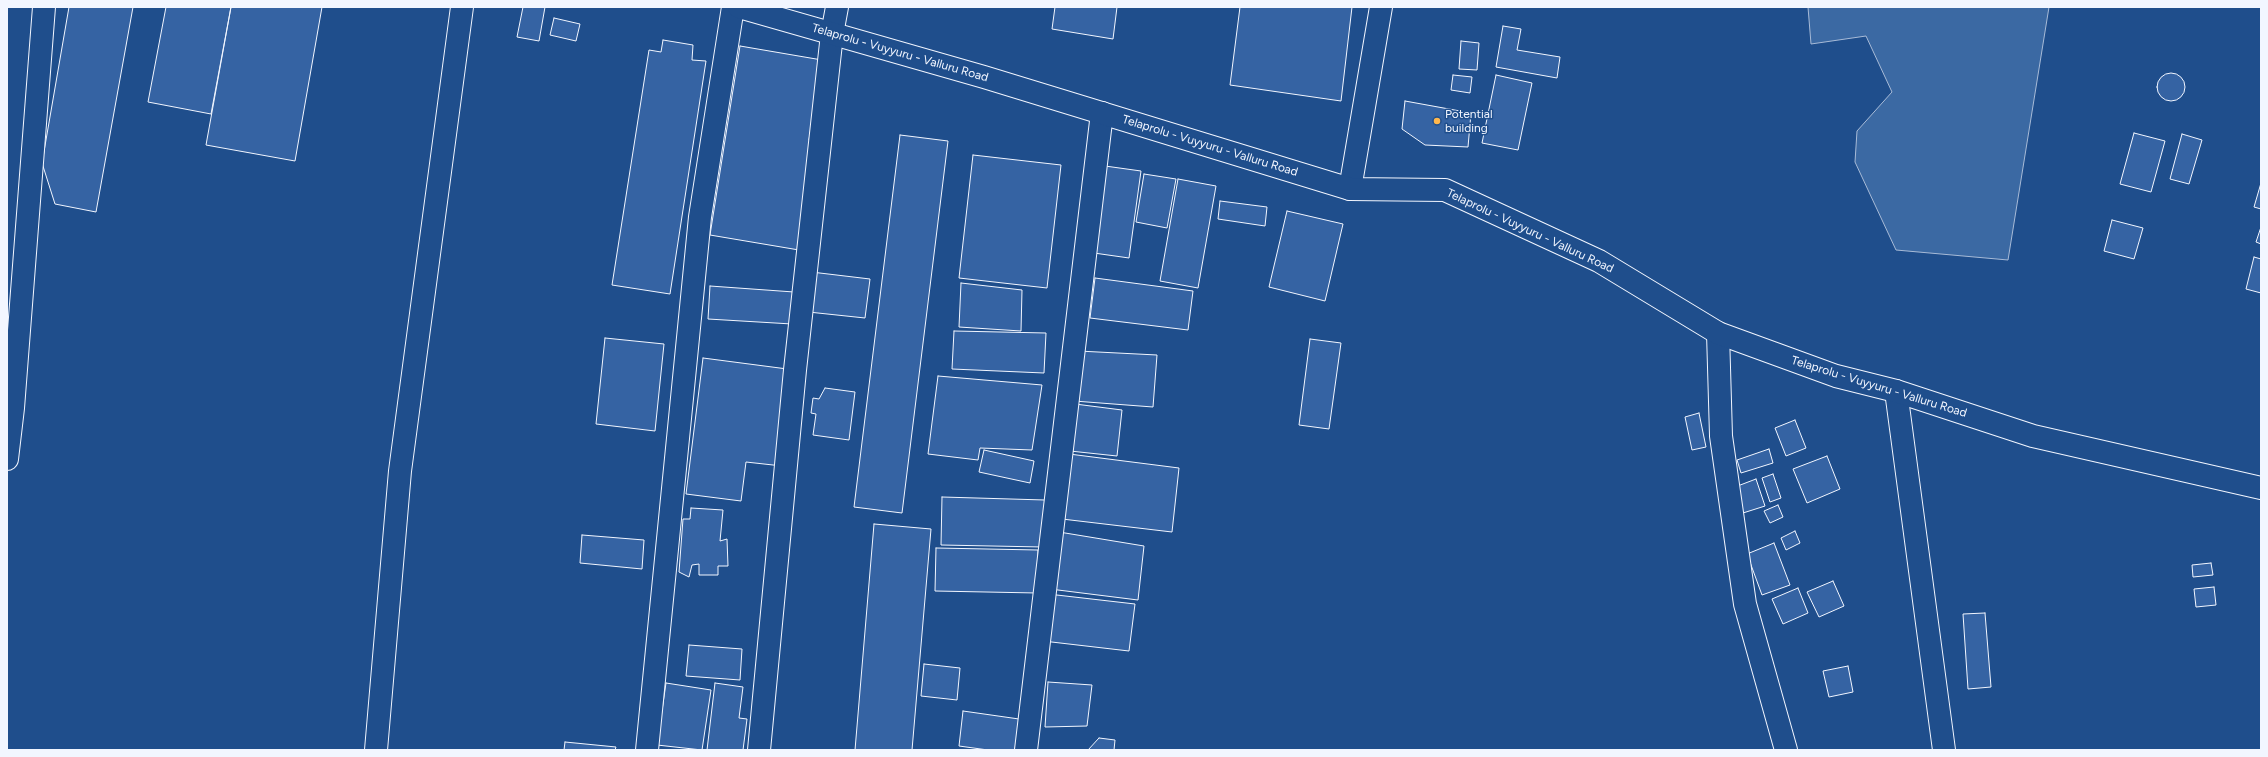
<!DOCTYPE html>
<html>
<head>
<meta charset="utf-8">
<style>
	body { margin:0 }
	#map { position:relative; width:2268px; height:757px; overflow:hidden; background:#1f4e8c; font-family:Figtree,sans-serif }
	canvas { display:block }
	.frame { position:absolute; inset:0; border:8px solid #f2f6ff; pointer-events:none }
</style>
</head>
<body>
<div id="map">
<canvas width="2268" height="757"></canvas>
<div class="frame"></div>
</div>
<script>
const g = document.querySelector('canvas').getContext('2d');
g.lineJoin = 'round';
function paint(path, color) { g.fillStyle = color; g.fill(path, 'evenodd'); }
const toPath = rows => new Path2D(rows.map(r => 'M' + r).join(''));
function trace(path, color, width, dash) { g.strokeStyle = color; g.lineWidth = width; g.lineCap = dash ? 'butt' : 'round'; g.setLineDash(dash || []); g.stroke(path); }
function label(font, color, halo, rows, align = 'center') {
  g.font = font + ' Figtree,sans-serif'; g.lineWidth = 3; g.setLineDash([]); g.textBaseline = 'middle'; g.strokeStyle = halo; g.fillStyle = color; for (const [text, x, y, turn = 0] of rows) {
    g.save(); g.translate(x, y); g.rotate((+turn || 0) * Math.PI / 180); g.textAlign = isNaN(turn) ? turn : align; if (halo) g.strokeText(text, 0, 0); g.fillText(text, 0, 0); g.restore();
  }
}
const water = toPath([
	[1808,7,2049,7,2008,260,1896,250,1855,162,1857,131,1892,92,1866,36,1811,44,1808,7]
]);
paint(water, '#3b69a3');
trace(water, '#a8bbd7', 1);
const building = toPath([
	[69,7,133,7,96,212,55,204,42,163,69,7],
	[166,7,231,7,211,114,148,102,166,7],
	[231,7,322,7,295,161,206,145,231,7],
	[523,7,545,7,539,41,517,37,523,7],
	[1055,7,1117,7,1113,39,1052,29,1055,7],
	[1240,7,1352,7,1341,101,1230,85,1240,7],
	[554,18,580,24,576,41,550,35,554,18],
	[1503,26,1521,29,1517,50,1560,57,1557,78,1496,67,1503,26],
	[663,40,693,45,692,60,706,61,670,294,612,285,649,50,661,52,663,40],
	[1461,41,1479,43,1477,70,1459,69,1461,41],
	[740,46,822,60,809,140,816,141,799,250,710,235,740,46],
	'2157 87a14 14 0 1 1 28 0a14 14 0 1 1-28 0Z',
	[1453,75,1472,77,1470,93,1451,90,1453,75],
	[1496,75,1532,83,1518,150,1482,143,1496,75],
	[1405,101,1471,113,1468,147,1425,145,1402,129,1405,101],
	[2134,133,2165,141,2151,192,2120,184,2134,133],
	[2182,134,2202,140,2189,184,2170,179,2182,134],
	[900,135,948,141,902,513,854,507,900,135],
	[973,155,1061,165,1047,288,959,278,973,155],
	[1105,166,1141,171,1129,258,1094,253,1105,166],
	[1144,174,1176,179,1167,228,1136,222,1144,174],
	[1178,179,1216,186,1198,288,1160,281,1178,179],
	[2261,183,2261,209,2254,207,2261,183],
	[1220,201,1267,207,1265,226,1218,219,1220,201],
	[1287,211,1343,224,1325,301,1269,287,1287,211],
	[2112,220,2143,228,2134,259,2104,251,2112,220],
	[2261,227,2261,244,2256,242,2261,227],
	[2254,257,2261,259,2261,293,2246,289,2254,257],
	[803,271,870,279,865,318,799,311,803,271],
	[1095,278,1193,291,1188,330,1090,318,1095,278],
	[961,283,1022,290,1021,331,959,327,961,283],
	[710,286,794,292,792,324,708,319,710,286],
	[954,331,1046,333,1044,373,952,369,954,331],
	[605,338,664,344,655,431,596,424,605,338],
	[1310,339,1341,343,1329,429,1299,425,1310,339],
	[1078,351,1157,355,1153,407,1074,401,1078,351],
	[703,358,795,370,782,466,746,462,741,501,686,494,703,358],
	[938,376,1042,385,1032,450,980,448,978,460,928,454,938,376],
	[825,388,855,392,849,440,813,435,816,414,811,413,813,398,819,399,825,388],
	[1075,404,1122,410,1117,456,1070,451,1075,404],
	[1699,413,1706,447,1692,450,1685,417,1699,413],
	[1795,420,1806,448,1786,456,1775,428,1795,420],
	[1769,449,1773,463,1741,473,1737,460,1769,449],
	[984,450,1034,461,1030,483,979,472,984,450],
	[1069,454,1179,468,1172,532,1062,519,1069,454],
	[1827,456,1840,489,1807,503,1793,469,1827,456],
	[1773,474,1781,498,1770,502,1762,478,1773,474],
	[1756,479,1765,506,1743,513,1735,487,1756,479],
	[942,497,1045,500,1043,547,941,545,942,497],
	[1778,505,1783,517,1770,523,1764,511,1778,505],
	[691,508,723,510,720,541,727,539,728,566,718,566,718,575,699,575,699,564,692,565,689,577,679,572,683,519,690,519,691,508],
	[874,524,931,529,912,750,855,750,874,524],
	[1795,531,1800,543,1786,550,1781,538,1795,531],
	[1059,532,1144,546,1138,600,1050,589,1059,532],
	[582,535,644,540,642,569,580,563,582,535],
	[1774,543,1790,585,1762,595,1747,554,1774,543],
	[936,548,1038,550,1037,593,935,591,936,548],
	[2211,563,2213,575,2193,577,2192,565,2211,563],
	[1833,581,1844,606,1819,617,1807,592,1833,581],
	[2214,587,2216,605,2196,607,2194,589,2214,587],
	[1798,588,1808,613,1783,624,1772,599,1798,588],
	[1048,594,1135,604,1129,651,1043,641,1048,594],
	[1985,613,1991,687,1968,689,1963,614,1985,613],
	[689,645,742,649,740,680,686,676,689,645],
	[924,664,960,668,957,700,921,696,924,664],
	[1848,666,1853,692,1829,697,1823,671,1848,666],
	[1048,682,1092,685,1087,726,1045,727,1048,682],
	[666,683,711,690,702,750,657,745,666,683],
	[715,683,743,687,739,718,747,719,743,750,707,750,715,683],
	[963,711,1019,719,1015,750,988,750,959,746,963,711],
	[1099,738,1115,740,1114,750,1088,750,1099,738],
	[565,742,616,747,615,750,564,750,565,742]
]);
paint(building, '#3563a3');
trace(building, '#f2f6ff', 1);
const street = toPath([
	[1350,189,1381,7],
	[1718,333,1721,436,1745,604,1786,750],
	[1896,391,1944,750],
	[7,459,13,408,44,7],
	[376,750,400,471,462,7],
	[647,750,700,217,733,7],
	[759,750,795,370,832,34,837,7],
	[1026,750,1102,113]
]);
const primary = toPath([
	[739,7,984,77,1350,189,1445,190,1599,261,1718,333,1836,376,1896,391,2033,436,2261,488]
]);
trace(street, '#f2f6ff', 24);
trace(primary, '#f2f6ff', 24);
trace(street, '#1f4e8c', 22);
trace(primary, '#1f4e8c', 22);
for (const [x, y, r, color] of [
	[1437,121,4,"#ffb74d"]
]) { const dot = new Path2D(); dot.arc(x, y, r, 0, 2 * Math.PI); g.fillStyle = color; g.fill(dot); trace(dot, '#1f4e8c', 1.5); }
label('12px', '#f2f6ff', '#1f4e8c', [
	["Telaprolu - Vuyyuru - Valluru Road",900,53,16],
	["Telaprolu - Vuyyuru - Valluru Road",1210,146,17],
	["Telaprolu - Vuyyuru - Valluru Road",1530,231,25],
	["Telaprolu - Vuyyuru - Valluru Road",1879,387,17]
]);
label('12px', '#f2f6ff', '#1f4e8c', [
	["Potential",1445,114],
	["building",1445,128]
], 'left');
</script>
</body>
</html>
